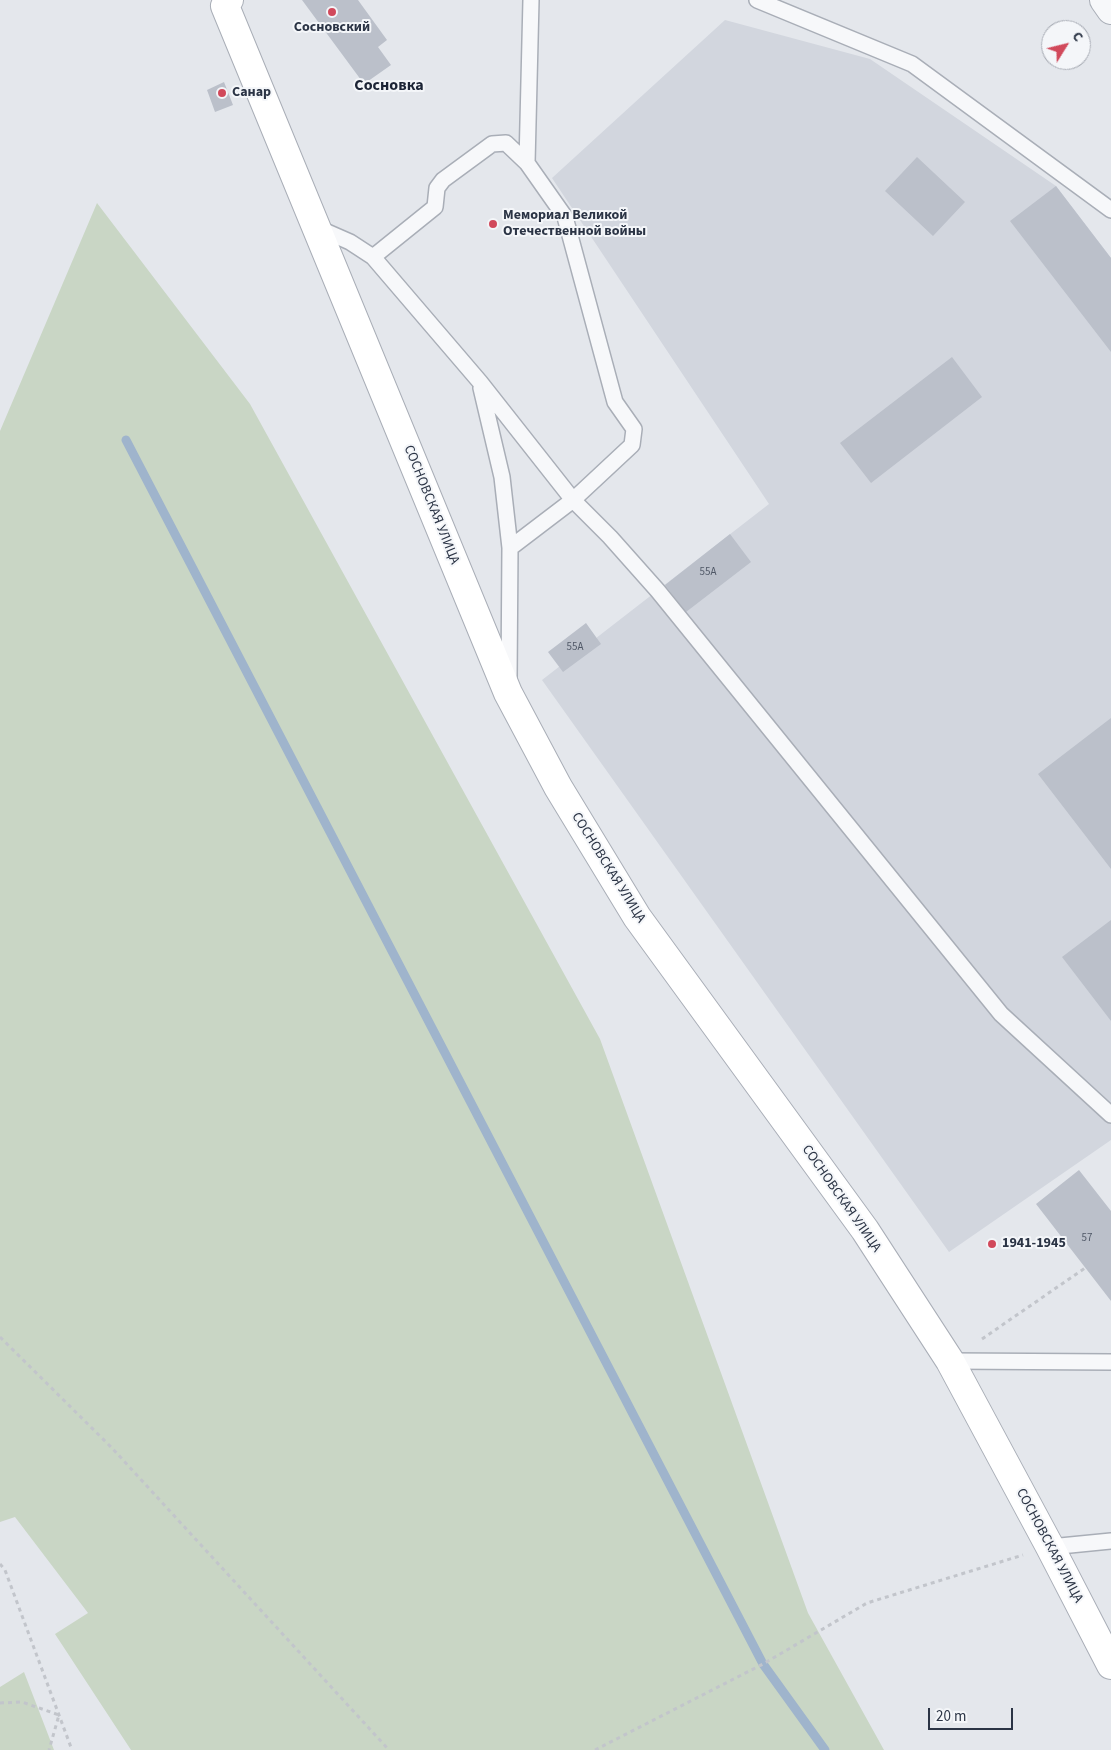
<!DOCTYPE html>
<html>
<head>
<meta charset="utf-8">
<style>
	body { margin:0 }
	#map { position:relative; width:1111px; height:1750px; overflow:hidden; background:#e4e7ec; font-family:"Source Sans 3",sans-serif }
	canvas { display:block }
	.north { position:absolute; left:1041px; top:20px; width:50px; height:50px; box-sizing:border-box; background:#f4f6f9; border:1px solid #a4a8b1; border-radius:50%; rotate:54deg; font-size:14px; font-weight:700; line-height:20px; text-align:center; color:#2b3445 }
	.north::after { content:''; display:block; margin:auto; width:18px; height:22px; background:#d1495b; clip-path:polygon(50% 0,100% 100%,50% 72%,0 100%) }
	.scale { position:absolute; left:928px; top:1708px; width:85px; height:22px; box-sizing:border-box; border:2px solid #2b3445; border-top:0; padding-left:6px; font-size:15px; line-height:18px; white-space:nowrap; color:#2b3445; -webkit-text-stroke:4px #f4f6f9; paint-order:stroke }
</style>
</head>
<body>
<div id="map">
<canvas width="1111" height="1750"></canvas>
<div class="north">С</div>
<div class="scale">20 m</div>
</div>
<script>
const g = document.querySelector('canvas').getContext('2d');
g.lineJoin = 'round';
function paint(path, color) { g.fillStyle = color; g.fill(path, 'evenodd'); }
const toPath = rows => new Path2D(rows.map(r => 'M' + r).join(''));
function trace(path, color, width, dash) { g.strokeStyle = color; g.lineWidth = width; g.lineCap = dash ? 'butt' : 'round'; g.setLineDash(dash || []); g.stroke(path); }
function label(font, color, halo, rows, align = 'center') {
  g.font = font + ' "Source Sans 3",sans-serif'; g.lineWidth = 4; g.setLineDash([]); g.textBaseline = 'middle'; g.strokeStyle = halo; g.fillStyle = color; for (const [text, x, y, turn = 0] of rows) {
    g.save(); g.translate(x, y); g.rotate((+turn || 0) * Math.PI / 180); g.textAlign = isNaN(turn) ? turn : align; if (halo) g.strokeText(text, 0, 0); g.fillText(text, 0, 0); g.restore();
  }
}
paint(toPath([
	[725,20,870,59,1056,186,1111,258,1111,1140,949,1252,542,680,769,504,552,178]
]), '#d2d6de');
paint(toPath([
	[97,203,250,404,600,1039,808,1613,884,1750,131,1750,55,1634,88,1613,15,1517,0,1522,0,431],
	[24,1672,54,1750,0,1750,0,1687]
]), '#c9d6c5');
trace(toPath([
	[126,440,763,1664,825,1750]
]), '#9fb4cc', 9);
paint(toPath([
	[302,0,358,0,387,40,378,47,391,65,364,84],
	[224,82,233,105,215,112,207,90],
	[917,157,965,202,933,236,885,191],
	[1056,186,1111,258,1111,352,1010,221],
	[952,357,982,397,871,483,840,443],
	[730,534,751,562,686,612,665,585],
	[586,623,601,644,563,672,548,652],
	[1111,718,1111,869,1038,774],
	[1111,920,1111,1021,1062,957],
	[1079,1170,1111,1211,1111,1301,1036,1204]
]), '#bbc0ca');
const lane = toPath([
	[757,0,912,64,1111,210],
	[527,163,531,0],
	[318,228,350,242,373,257,480,382,573,500,610,537,658,591,1001,1014,1111,1115],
	[373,257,435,207,437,188,443,180,492,144,506,143,527,163,565,217,615,402,634,429,632,445,573,500,510,548],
	[481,388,502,477,510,548,509,679],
	[950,1361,1111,1362],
	[1050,1547,1111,1541]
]);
const street = toPath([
	[1104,0,1111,10]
]);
const secondary = toPath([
	[229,0,225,6,508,693,558,787,637,917,865,1230,950,1361,1050,1547,1111,1665]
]);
trace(lane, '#a9aeb7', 18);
trace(street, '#a9aeb7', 30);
trace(secondary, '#a9aeb7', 30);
trace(toPath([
	[0,1337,112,1448,389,1750],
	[982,1339,1085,1268],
	[0,1564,5,1570,72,1750],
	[0,1703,22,1702,59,1715,49,1750],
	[595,1750,763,1664,867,1603,1023,1555]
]), '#c2c5cb', 3, [4, 4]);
trace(lane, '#f7f8fa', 15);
trace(street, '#f7f8fa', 28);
trace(secondary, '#fff', 28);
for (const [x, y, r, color] of [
	[332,12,5,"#d1495b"],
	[222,93,5,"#d1495b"],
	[493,224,5,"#d1495b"],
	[992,1244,5,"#d1495b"]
]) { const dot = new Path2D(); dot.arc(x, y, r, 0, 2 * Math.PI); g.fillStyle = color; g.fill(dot); trace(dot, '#f4f6f9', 2); }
label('11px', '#4f5766', null, [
	["55А",708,573],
	["55А",575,648],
	["57",1087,1239]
]);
label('bold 14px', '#2b3445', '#f4f6f9', [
	["Сосновский",332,28,"center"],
	["Санар",232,93],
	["Мемориал Великой",503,216],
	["Отечественной войны",503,232],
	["1941-1945",1002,1244]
], 'left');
label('14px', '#2b3445', '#f4f6f9', [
	["СОСНОВСКАЯ УЛИЦА",431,505,68],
	["СОСНОВСКАЯ УЛИЦА",608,868,58],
	["СОСНОВСКАЯ УЛИЦА",841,1199,55],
	["СОСНОВСКАЯ УЛИЦА",1049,1546,62]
]);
label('bold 16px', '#1d2536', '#f4f6f9', [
	["Сосновка",389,86]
]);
</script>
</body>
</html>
